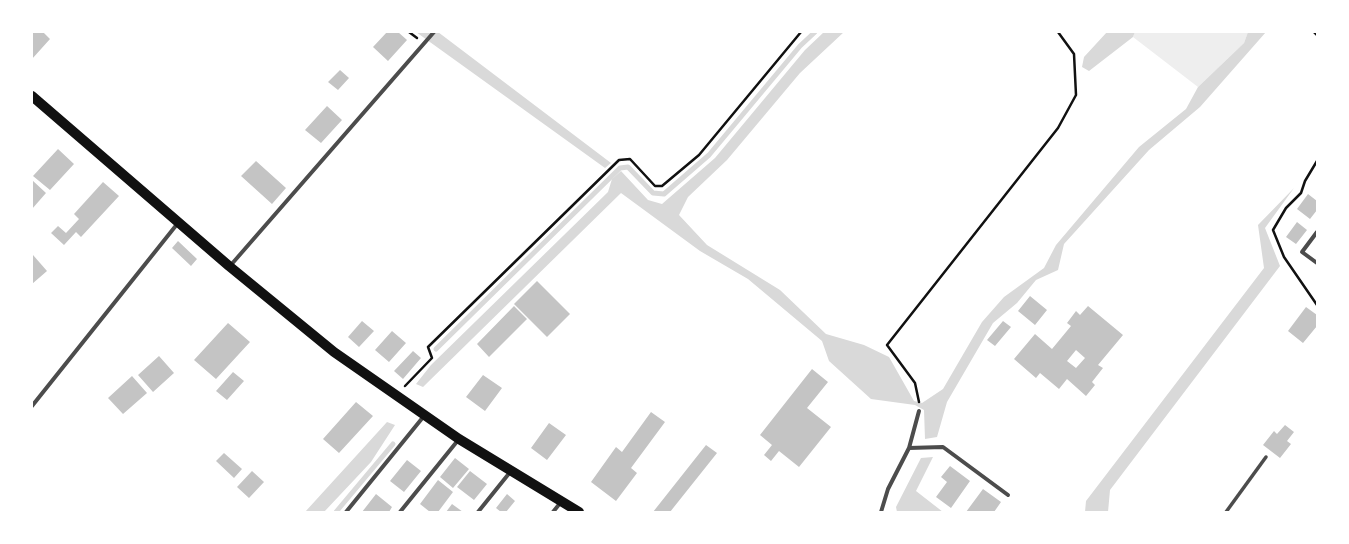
<!DOCTYPE html>
<html>
<head>
<meta charset="utf-8">
<style>
	body { margin:0 }
	#map { position:relative; width:1349px; height:544px; overflow:hidden; background:#fff; font-family:Arial,sans-serif }
	canvas { display:block }
	.frame { position:absolute; inset:0; border:33px solid #fff; pointer-events:none }
</style>
</head>
<body>
<div id="map">
<canvas width="1349" height="544"></canvas>
<div class="frame"></div>
</div>
<script>
const g = document.querySelector('canvas').getContext('2d');
g.lineJoin = 'round';
function paint(path, color) { g.fillStyle = color; g.fill(path, 'evenodd'); }
const toPath = rows => new Path2D(rows.map(r => 'M' + r).join(''));
function trace(path, color, width, dash) { g.strokeStyle = color; g.lineWidth = width; g.lineCap = dash ? 'butt' : 'round'; g.setLineDash(dash || []); g.stroke(path); }
paint(toPath([
	[1135,32,1248,32,1244,43,1198,87,1133,37]
]), '#eee');
paint(toPath([
	[416,32,438,32,611,163,605,168],
	[824,32,844,32,800,73,727,160,688,197,679,215,707,245,780,290,826,334,864,345,889,357,914,401,922,403,943,389,982,322,1004,297,1044,268,1056,245,1139,147,1186,109,1198,87,1244,43,1248,32,1266,32,1200,107,1149,150,1064,244,1058,270,1036,280,1017,303,993,323,947,402,937,437,925,439,924,410,915,405,871,399,829,361,822,341,748,279,700,251,621,193,423,387,416,384,431,365,608,192,612,179,621,171,648,200,662,204,715,158,805,50],
	[1107,32,1135,32,1133,37,1089,71,1082,67,1084,57],
	[1294,188,1265,228,1280,266,1110,490,1108,512,1085,512,1086,501,1264,268,1258,225],
	[387,422,395,425,371,462,324,512,305,512],
	[933,457,916,491,943,512,897,512,896,507,921,458]
]), '#d9d9d9');
trace(toPath([
	[436,349,620,168,628,167,653,193,664,194,709,155,800,46,815,32],
	[336,512,393,444]
]), '#d9d9d9', 5);
paint(toPath([
	[32,32,43,32,50,39,32,59],
	[387,32,398,32,407,40,388,61,373,47],
	[340,70,349,78,338,90,328,82],
	[327,106,342,120,321,143,305,130],
	[58,149,74,164,50,190,33,176],
	[256,161,286,188,272,204,241,176],
	[32,180,46,193,32,209],
	[103,182,119,196,81,237,76,232,64,245,51,233,58,226,66,233,79,219,74,214],
	[1308,194,1317,201,1317,210,1310,219,1297,209],
	[1297,222,1307,230,1296,244,1286,237],
	[178,241,197,259,191,266,172,248],
	[32,255,33,255,47,271,32,284],
	[537,281,570,314,547,337,514,304],
	[1030,296,1047,310,1035,325,1018,311],
	[514,306,527,319,489,357,477,344],
	[1088,306,1123,335,1098,365,1103,368,1092,382,1095,385,1086,396,1067,379,1059,389,1040,373,1036,378,1014,359,1035,334,1052,349,1071,326,1067,323,1076,311,1080,315],
	[1076,350,1085,358,1076,368,1067,361],
	[1306,307,1317,315,1317,326,1303,343,1288,331],
	[362,321,374,331,359,347,348,337],
	[1003,321,1011,327,995,346,987,340],
	[228,323,250,342,216,379,194,360],
	[392,331,406,343,389,362,375,350],
	[413,351,421,358,403,379,394,371],
	[159,356,174,373,153,392,138,375],
	[812,369,828,382,807,408,831,427,799,467,779,451,771,461,764,455,772,445,760,435],
	[233,372,244,381,227,400,216,391],
	[483,375,502,388,485,411,466,397],
	[132,376,147,393,123,414,108,398],
	[356,402,373,416,339,453,323,439],
	[651,412,665,422,631,468,637,473,616,501,591,482,616,447,622,452],
	[549,423,566,435,547,460,531,448],
	[1285,425,1294,432,1287,441,1291,444,1280,458,1263,445,1274,431,1277,434],
	[706,445,717,453,670,512,653,512],
	[224,453,242,469,234,478,216,461],
	[455,458,469,469,453,488,440,477],
	[407,460,421,471,404,492,390,481],
	[950,466,970,481,951,508,936,497,947,482,941,477],
	[252,471,264,482,249,498,237,487],
	[470,471,487,484,474,500,457,487],
	[438,480,453,492,438,512,430,512,420,504],
	[983,489,1001,502,994,512,966,512],
	[376,494,392,507,389,512,362,512],
	[507,494,515,501,506,512,501,512,496,508],
	[452,504,463,512,446,512]
]), '#c4c4c4');
trace(toPath([
	[409,32,417,38],
	[1314,32,1317,35],
	[1317,161,1305,181,1301,193,1286,208,1273,230,1284,257,1317,305],
	[405,386,432,358,428,347,619,160,630,159,655,186,662,186,699,155,801,32],
	[919,402,915,383,887,345,1058,128,1076,95,1074,54,1058,32]
]), '#111', 2.5);
trace(toPath([
	[1226,512,1266,457]
]), '#4c4c4c', 3.5);
trace(toPath([
	[1317,232,1302,252,1317,263],
	[230,266,434,32],
	[32,406,178,223],
	[909,448,943,447,1008,495],
	[346,512,424,416],
	[400,512,459,439],
	[478,512,511,471],
	[553,512,561,502],
	[881,512,888,489,909,448,919,411]
]), '#4c4c4c', 4);
trace(toPath([
	[32,96,229,266,334,352,459,439,579,512]
]), '#111', 10);
</script>
</body>
</html>
